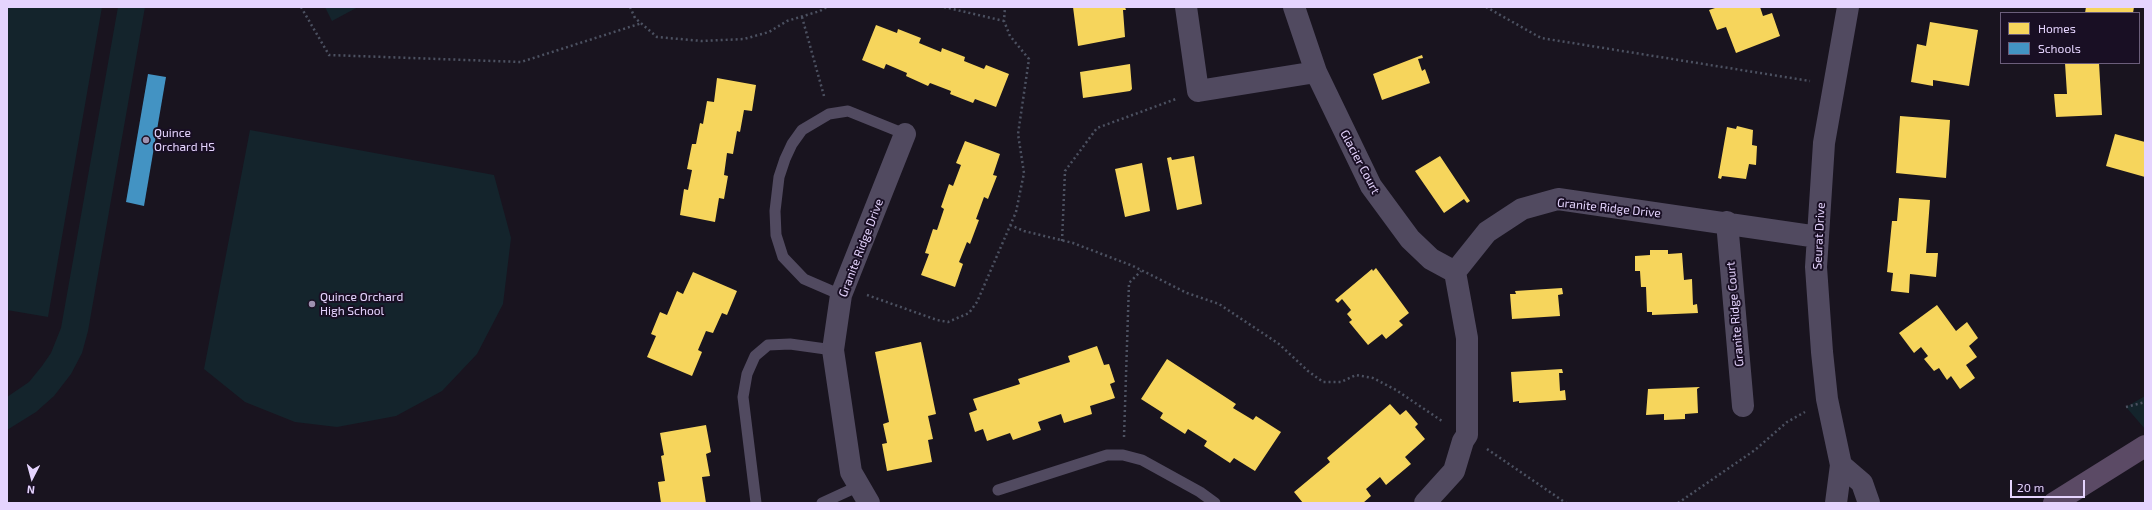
<!DOCTYPE html>
<html>
<head>
<meta charset="utf-8">
<style>
	body { margin:0 }
	#map { position:relative; width:2152px; height:510px; overflow:hidden; background:#19141f; font-family:"Exo 2",sans-serif }
	canvas { display:block }
	.frame { position:absolute; inset:0; border:8px solid #e5d4fe; pointer-events:none }
	.legend { position:absolute; left:2000px; top:12px; width:140px; height:52px; box-sizing:border-box; background:#190f24; border:1px solid #6b5e7b; margin:0; padding:5px 7px; list-style:none; font-size:12px; color:#e5d4fe }
	.legend li { display:flex; align-items:center; gap:8px; height:20px }
	.legend b { width:20px; border:1px solid #6b5e7b }
	.north { position:absolute; left:12px; top:458px; width:40px; height:40px; -webkit-text-stroke:3px #190f24; paint-order:stroke; rotate:186deg; font-size:11px; font-weight:700; line-height:16px; text-align:center; color:#e5d4fe }
	.north::after { content:''; display:block; margin:auto; width:14px; height:18px; background:#e5d4fe; clip-path:polygon(50% 0,100% 100%,50% 72%,0 100%) }
	.scale { position:absolute; left:2010px; top:480px; width:75px; height:18px; box-sizing:border-box; border:2px solid #e5d4fe; border-top:0; padding-left:5px; font-size:12px; line-height:14px; white-space:nowrap; color:#e5d4fe; -webkit-text-stroke:3px #190f24; paint-order:stroke }
</style>
</head>
<body>
<div id="map">
<canvas width="2152" height="510"></canvas>
<div class="frame"></div>
<ul class="legend">
<li><b style="height:11px;background:#f6d55c"></b>Homes</li>
<li><b style="height:11px;background:#4393c3"></b>Schools</li>
</ul>
<div class="north">N</div>
<div class="scale">20 m</div>
</div>
<script>
const g = document.querySelector('canvas').getContext('2d');
g.lineJoin = 'round';
function paint(path, color) { g.fillStyle = color; g.fill(path, 'evenodd'); }
const toPath = rows => new Path2D(rows.map(r => 'M' + r).join(''));
function trace(path, color, width, dash) { g.strokeStyle = color; g.lineWidth = width; g.lineCap = dash ? 'butt' : 'round'; g.setLineDash(dash || []); g.stroke(path); }
function label(font, color, halo, rows, align = 'center') {
  g.font = font + ' "Exo 2",sans-serif'; g.lineWidth = 4; g.setLineDash([]); g.textBaseline = 'middle'; g.strokeStyle = halo; g.fillStyle = color; for (const [text, x, y, turn = 0] of rows) {
    g.save(); g.translate(x, y); g.rotate((+turn || 0) * Math.PI / 180); g.textAlign = isNaN(turn) ? turn : align; if (halo) g.strokeText(text, 0, 0); g.fillText(text, 0, 0); g.restore();
  }
}
paint(toPath([
	[7,7,102,7,48,317,7,310],
	[118,7,145,7,88,331,82,353,71,374,54,396,36,412,7,430,7,397,29,382,42,366,51,353,61,328],
	[325,7,358,7,332,21],
	[250,130,494,175,511,238,503,304,477,354,442,391,396,416,337,427,295,422,245,402,204,369],
	[2145,396,2145,429,2126,407]
]), '#14242c');
paint(toPath([
	[1073,7,1125,7,1126,10,1123,10,1125,37,1078,46],
	[1718,7,1760,7,1763,16,1772,13,1780,36,1736,53,1726,27,1717,30,1709,10],
	[2086,7,2134,7,2133,13,2085,13],
	[1930,22,1978,30,1969,86,1933,80,1933,86,1911,82,1917,44,1926,46],
	[876,25,897,33,898,29,921,38,919,43,941,52,942,48,965,57,964,61,984,69,986,65,1009,74,996,107,975,99,973,103,950,94,951,91,930,83,928,86,906,76,907,73,886,64,884,69,862,60],
	[1422,55,1423,58,1418,59,1422,71,1425,69,1430,83,1382,100,1373,74],
	[2065,63,2099,63,2102,115,2056,117,2054,94,2067,94],
	[1130,64,1132,89,1130,91,1083,98,1080,72],
	[717,78,756,85,752,111,744,110,740,132,737,131,733,154,727,153,724,175,728,176,724,199,719,198,715,222,680,215,684,189,688,190,692,170,687,169,692,144,696,144,700,123,703,124,707,101,714,102],
	[1900,116,1950,120,1946,178,1896,173],
	[1737,126,1753,130,1752,145,1757,146,1756,165,1749,164,1746,179,1722,176,1721,179,1718,178,1727,127,1736,129],
	[2115,134,2145,142,2145,177,2106,166],
	[965,141,1000,154,993,175,997,176,988,199,984,197,976,219,979,220,970,244,967,242,959,262,963,264,955,287,921,275,929,254,925,253,933,229,937,230,944,209,941,207,949,184,953,186,961,165,956,163],
	[1194,156,1202,204,1177,210,1167,158,1171,157,1172,160],
	[1440,156,1470,201,1467,203,1464,199,1444,213,1415,171],
	[1142,163,1150,211,1125,217,1115,169],
	[1899,198,1930,200,1926,253,1938,253,1936,277,1910,274,1909,293,1891,291,1893,273,1887,272,1892,221,1897,221],
	[1650,250,1668,250,1668,254,1682,253,1684,280,1692,279,1693,305,1697,304,1698,313,1652,315,1652,312,1647,312,1646,287,1641,287,1640,271,1635,271,1635,256,1650,255],
	[1376,268,1409,313,1399,321,1403,325,1386,339,1382,334,1368,345,1349,322,1352,320,1347,314,1351,310,1342,299,1338,303,1335,300,1372,269,1373,271],
	[693,272,737,291,727,315,722,313,713,333,706,331,698,350,702,352,692,376,647,357,656,336,651,334,660,312,667,315,677,291,683,294],
	[1562,288,1563,294,1558,295,1560,316,1512,319,1510,294,1516,294,1515,291],
	[1937,305,1956,331,1967,322,1978,338,1969,346,1977,357,1966,365,1975,378,1960,389,1951,376,1947,380,1939,368,1934,371,1924,359,1928,356,1921,347,1914,353,1899,333],
	[921,342,936,414,928,416,933,439,928,440,932,462,887,471,882,444,887,443,883,424,889,422,875,352],
	[1097,346,1104,365,1109,364,1115,382,1110,384,1115,398,1090,406,1092,414,1064,423,1061,414,1038,422,1041,430,1013,440,1010,433,987,441,983,429,975,432,969,413,977,410,973,399,1020,384,1018,379,1070,362,1068,356],
	[1167,359,1236,404,1233,408,1253,420,1256,416,1281,432,1255,471,1234,458,1230,463,1204,446,1207,441,1188,429,1185,434,1160,418,1163,413,1141,399],
	[1562,369,1563,373,1559,373,1560,391,1565,390,1566,400,1519,403,1519,401,1513,402,1511,372],
	[1700,387,1697,389,1698,413,1685,414,1685,419,1664,420,1664,414,1646,415,1648,389],
	[1390,404,1400,415,1406,410,1418,424,1415,427,1425,439,1405,457,1411,464,1386,485,1380,477,1366,489,1371,496,1363,503,1303,503,1294,492,1330,462,1327,458],
	[706,425,711,452,706,454,710,476,702,477,706,503,661,503,658,482,665,481,661,456,664,455,660,433]
]), '#f6d55c');
paint(toPath([
	[148,74,166,77,144,206,126,202]
]), '#4393c3');
trace(toPath([
	[301,7,329,55,521,62,642,23],
	[630,7,635,18,657,37,702,41,744,39,769,32,787,21,820,11,827,7],
	[944,7,1004,21],
	[1486,7,1541,38,1810,81],
	[802,17,824,96],
	[1010,225,1024,231,1073,243,1133,266,1187,293,1219,304,1279,344,1308,371,1323,382,1341,382,1356,375,1373,378,1396,390,1442,421],
	[1062,241,1065,171,1097,128,1176,99],
	[867,295,937,320,948,322,969,313,977,302,1016,212,1024,173,1018,134,1029,59,1010,36,1004,21,1005,7],
	[2126,407,2145,402],
	[1124,437,1129,283,1141,271],
	[1487,449,1566,503],
	[1678,503,1755,450,1787,422,1805,412]
]), '#4c5161', 2.5, [2, 3]);
trace(toPath([
	[841,295,804,279,783,257,776,235,775,211,779,177,785,159,792,144,802,130,829,114,848,111,905,134],
	[998,490,1107,455,1123,455,1142,460,1200,492,1215,503],
	[756,503,743,397,747,374,755,356,768,345,790,344,833,350],
	[822,503,859,486]
]), '#514a60', 11);
trace(toPath([
	[1186,7,1198,91,1316,72],
	[1294,7,1316,72,1371,186,1410,239,1431,259,1455,272],
	[1727,222,1743,406],
	[1841,465,1862,483,1869,503],
	[869,503,851,472,833,350,841,295,905,134],
	[1425,503,1454,471,1463,441,1467,435,1467,338,1455,272,1487,232,1522,209,1558,199,1818,237],
	[1836,503,1841,465,1827,399,1822,352,1816,267,1824,143,1848,7]
]), '#514a60', 22);
trace(toPath([
	[2054,503,2145,446]
]), '#5b4a65', 22);
for (const [x, y, r, color] of [
	[146,140,4,"#9e91b0"],
	[312,304,4,"#9e91b0"]
]) { const dot = new Path2D(); dot.arc(x, y, r, 0, 2 * Math.PI); g.fillStyle = color; g.fill(dot); trace(dot, '#190f24', 1.5); }
label('12px', '#e5d4fe', '#190f24', [
	["Quince",154,133],
	["Orchard HS",154,147],
	["Quince Orchard",320,297],
	["High School",320,311]
], 'left');
label('12px', '#e5d4fe', '#190f24', [
	["Glacier Court",1360,162,62],
	["Granite Ridge Drive",1609,208,6],
	["Seurat Drive",1819,236,-87],
	["Granite Ridge Drive",861,248,-69],
	["Granite Ridge Court",1735,314,-95]
]);
</script>
</body>
</html>
